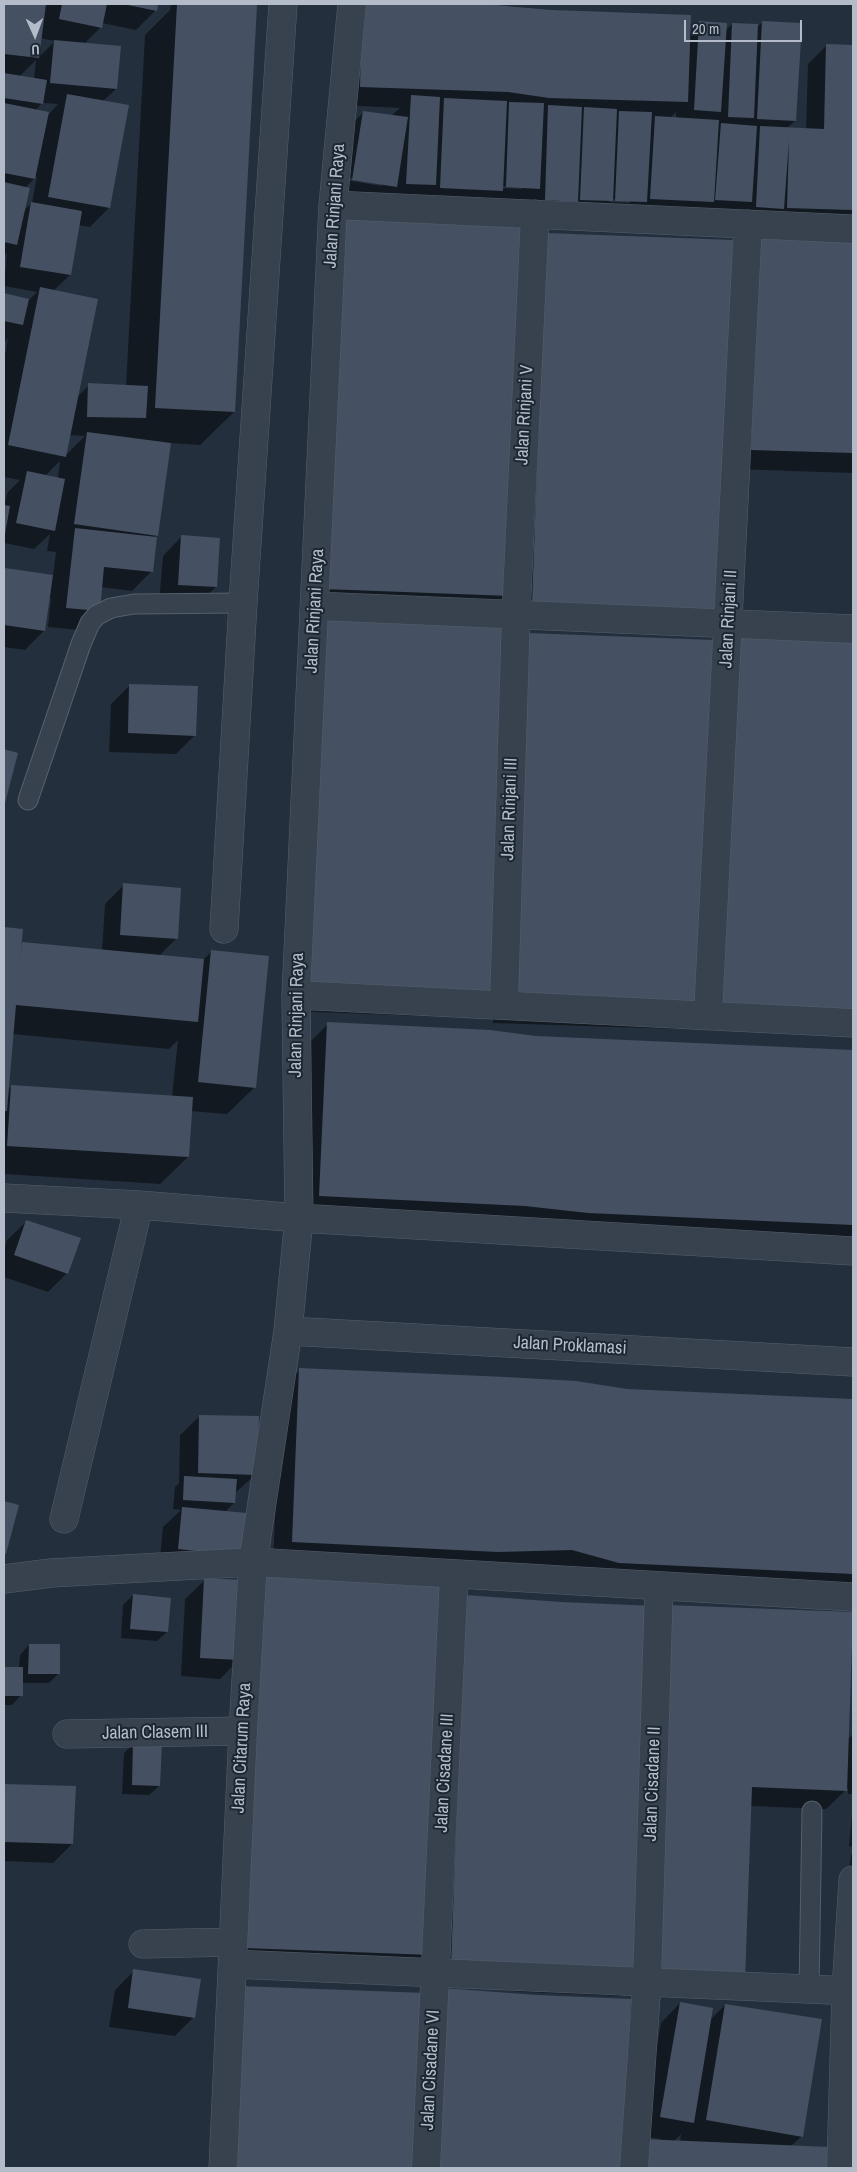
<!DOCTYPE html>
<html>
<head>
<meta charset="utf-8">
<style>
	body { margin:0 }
	#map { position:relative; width:857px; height:2172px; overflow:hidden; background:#242f3e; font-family:"Archivo Narrow",sans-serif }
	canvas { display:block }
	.frame { position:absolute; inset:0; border:5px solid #b4bcc9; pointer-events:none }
	.north { position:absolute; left:10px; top:10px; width:50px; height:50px; -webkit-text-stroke:4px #1d2633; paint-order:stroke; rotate:178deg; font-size:14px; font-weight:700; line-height:20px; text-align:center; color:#b4bcc9 }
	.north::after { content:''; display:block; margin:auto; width:18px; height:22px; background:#b4bcc9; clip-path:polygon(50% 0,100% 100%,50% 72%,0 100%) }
	.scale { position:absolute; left:684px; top:20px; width:118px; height:22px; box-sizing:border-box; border:2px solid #b4bcc9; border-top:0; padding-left:6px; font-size:15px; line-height:18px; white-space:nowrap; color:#b4bcc9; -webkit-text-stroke:4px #1d2633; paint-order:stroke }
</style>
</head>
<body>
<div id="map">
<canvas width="857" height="2172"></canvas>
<div class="frame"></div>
<div class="north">U</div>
<div class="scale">20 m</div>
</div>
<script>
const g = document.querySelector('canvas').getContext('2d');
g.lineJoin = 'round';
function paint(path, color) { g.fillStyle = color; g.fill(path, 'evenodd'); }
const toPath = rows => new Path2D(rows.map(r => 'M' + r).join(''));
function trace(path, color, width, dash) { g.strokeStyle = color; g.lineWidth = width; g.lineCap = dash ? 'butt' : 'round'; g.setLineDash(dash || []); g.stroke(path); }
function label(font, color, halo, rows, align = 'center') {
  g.font = font + ' "Archivo Narrow",sans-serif'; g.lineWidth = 4; g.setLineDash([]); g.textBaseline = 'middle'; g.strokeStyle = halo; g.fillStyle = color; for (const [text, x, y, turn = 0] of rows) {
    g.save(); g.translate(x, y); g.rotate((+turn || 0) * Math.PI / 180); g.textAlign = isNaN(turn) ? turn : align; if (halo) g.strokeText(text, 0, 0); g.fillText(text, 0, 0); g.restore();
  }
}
paint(toPath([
	[4,4,45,4,47,6,47,4,157,4,155,11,136,30,102,23,101,27,84,44,116,89,103,101,109,208,90,227,78,225,70,275,53,291,77,397,89,385,126,386,145,35,170,10,171,4,248,4,246,5,234,412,200,445,170,443,157,535,154,538,152,571,132,591,101,587,79,630,48,627,51,598,49,598,44,631,25,650,4,647,4,571,6,569,53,576,56,552,47,551,50,534,34,549,4,543,4,506,8,492,20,480,4,477,4,361,8,338,4,343,4,294,29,300,37,292,4,286,7,253,4,257],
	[40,38,55,41,38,58],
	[36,60,34,79,19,77],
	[42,103,58,104,49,114,35,111],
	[37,176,32,203,23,211,25,188],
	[69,435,85,436,65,456],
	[60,461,58,479,45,476],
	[360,4,511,6,585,13,689,33,700,22,725,31,732,24,756,28,763,22,795,121,787,128,806,129,808,64,827,45,853,46,853,229,333,199,344,131,364,112,391,116,400,108,341,105],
	[676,112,676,119,670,118],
	[346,177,382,183,382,186,345,180],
	[500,186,522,187,522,189,500,188],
	[609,199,630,200,630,203,609,202],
	[525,225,510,595,491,614,305,607],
	[853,241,853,473,732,469,741,257],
	[528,253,699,629,513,622],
	[182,536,216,587,196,606,159,603,163,556],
	[729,638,853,643,853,1033,695,1012,678,1029,493,1023,494,997,474,1018,288,1011,507,655,712,642],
	[130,685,195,735,176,754,109,752,111,704],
	[4,751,17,754,4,804],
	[124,885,177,938,159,956,203,960,212,951,255,1087,227,1114,190,1111,188,1157,160,1184,4,1174,4,929,21,930,20,943,102,951,105,904],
	[12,1034,169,1049,178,1040,172,1097,12,1086,7,1091],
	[328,1024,536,1037,853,1051,853,1245,301,1215,309,1043],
	[27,1221,67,1273,48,1292,4,1277,4,1250,7,1240],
	[300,1370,627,1390,853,1400,853,1582,842,1593,273,1561,281,1389],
	[200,1416,256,1474,235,1493,234,1503,225,1512,241,1556,159,1568,163,1527,181,1510,173,1509,175,1487,179,1483,180,1435],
	[4,1502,18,1506,4,1555],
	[205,1580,444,1617,847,1740,853,1734,853,1794,848,1794,848,1788,826,1809,750,1806,634,1982,620,1996,526,1992,432,1985,412,1974,226,1967,239,1660,220,1679,181,1676,185,1599],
	[133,1595,167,1632,157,1641,121,1638,123,1605],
	[29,1645,59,1673,49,1683,22,1683,21,1695,12,1705,4,1705,4,1668,19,1668,20,1655],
	[134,1743,159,1786,149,1795,122,1794,124,1753],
	[4,1785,75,1788,72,1844,53,1863,4,1861],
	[853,1805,853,1847,849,1846],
	[853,1852,853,1906,844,1905,851,1855],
	[134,1971,194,2017,175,2036,109,2027,115,1990],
	[680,2003,710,2020,725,2005,802,2136,791,2146,828,2148,827,2168,214,2168,622,2160,661,2141,661,2139,641,2136,661,2023],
	[681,2134,680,2142,674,2141]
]), '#0007');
paint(toPath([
	[4,4,46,4,39,58,4,54],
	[62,4,107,4,102,28,59,19],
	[123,4,158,4,157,11],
	[177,4,257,5,235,412,155,408],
	[362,4,484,4,553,10,691,15,688,102,549,98,508,92,360,87],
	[699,21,727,23,721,112,694,110],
	[762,21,802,23,796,121,757,119],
	[732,23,758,24,754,118,728,117],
	[54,40,121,46,117,89,50,83],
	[826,44,853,45,853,210,787,208,789,141,784,209,756,207,760,126,824,129],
	[4,73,47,80,43,104,4,98],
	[67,94,129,105,110,208,48,197],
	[411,95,440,97,436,185,406,184],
	[444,98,507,101,503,191,440,188],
	[509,102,544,103,540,189,506,187],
	[4,103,49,112,35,179,4,173],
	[548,105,582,107,578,202,545,200],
	[584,107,617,109,613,201,580,200],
	[363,111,408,117,397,187,352,180],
	[619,111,652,112,647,202,615,201],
	[655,116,719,120,714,202,650,199],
	[721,123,757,126,752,202,715,200],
	[4,182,30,188,17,245,4,242],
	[31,202,82,211,71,275,20,267],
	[339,217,526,224,511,596,324,589],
	[546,233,733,240,719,610,532,603],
	[759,236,853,240,853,453,751,450],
	[40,287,98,299,66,457,8,445],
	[4,293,29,299,23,325,4,321],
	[88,383,148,386,146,418,87,417],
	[87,432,171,443,158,536,74,524],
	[27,471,65,479,55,531,16,523],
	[4,505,10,506,5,534,4,534],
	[75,528,157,537,153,572,104,567,100,611,66,608],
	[181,535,220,538,217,587,178,585],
	[5,568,53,575,45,631,4,625],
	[322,620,509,628,494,999,307,992],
	[527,633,714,640,699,1011,512,1004],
	[728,637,853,641,853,1013,714,1007],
	[129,684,198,686,196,736,128,733],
	[4,749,18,753,4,807],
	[123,883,181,888,178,939,120,935],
	[4,927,23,929,20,961,22,942,204,959,198,1022,16,1005,7,1111,4,1111],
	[211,950,269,956,256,1088,198,1082],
	[327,1022,490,1030,536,1036,853,1050,853,1225,588,1213,525,1206,319,1196],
	[11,1085,193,1097,189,1157,7,1146],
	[26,1220,81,1238,68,1274,14,1255],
	[299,1368,506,1377,576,1381,627,1389,853,1399,853,1574,619,1563,572,1550,498,1552,292,1542],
	[199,1415,259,1416,257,1475,198,1473],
	[184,1476,237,1479,235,1503,183,1500],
	[4,1501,19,1505,6,1554,4,1554],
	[182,1507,247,1513,242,1556,178,1549],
	[260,1576,447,1584,432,1955,245,1948],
	[204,1578,244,1580,240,1660,200,1658],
	[133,1594,171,1598,168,1632,130,1629],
	[465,1595,561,1602,655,1606,640,1978,451,1966],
	[667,1605,853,1612,847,1791,752,1787,745,1980,652,1976],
	[29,1644,60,1644,60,1674,28,1674],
	[4,1667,23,1667,23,1696,4,1696],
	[133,1742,162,1743,160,1786,132,1785],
	[4,1784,76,1786,73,1844,4,1842],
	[133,1969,201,1979,195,2018,128,2008],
	[239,1986,426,1993,419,2168,232,2168],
	[442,1988,537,1995,631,1999,625,2140,622,2168,434,2168],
	[680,2002,713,2008,694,2123,660,2117],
	[725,2004,822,2019,803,2137,706,2120],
	[642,2139,829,2147,828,2168,641,2168]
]), '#455162');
const lane = toPath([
	[28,800,81,644,90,623,97,615,111,608,134,604,243,603],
	[809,1989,812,1811]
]);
const street = toPath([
	[333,205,853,229],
	[315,606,853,629],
	[224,929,243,603,283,4],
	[296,995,853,1023],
	[504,1004,516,615,535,214],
	[708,1014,748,224],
	[4,1198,139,1205,299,1218,853,1251],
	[288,1331,853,1362],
	[64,1519,139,1205],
	[4,1579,51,1573,253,1562,853,1597],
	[67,1734,243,1731],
	[143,1944,233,1942],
	[233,1964,853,1991],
	[223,2168,243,1731,253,1562,288,1331,299,1218,296,995,333,205,352,4],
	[426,2168,454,1574],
	[634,2168,647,1982,659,1586],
	[841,2168,846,1991,853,1880]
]);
trace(lane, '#565f6c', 21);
trace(street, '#565f6c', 29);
trace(lane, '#38414e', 19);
trace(street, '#38414e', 28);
label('18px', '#b4bcc9', '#1d2633', [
	["Jalan Rinjani Raya",335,206,-86],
	["Jalan Rinjani V",525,415,-87],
	["Jalan Rinjani Raya",315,611,-87],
	["Jalan Rinjani II",729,619,-87],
	["Jalan Rinjani III",510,809,-88],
	["Jalan Rinjani Raya",297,1015,-89],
	["Jalan Proklamasi",570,1346,3],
	["Jalan Clasem III",155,1733,-1],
	["Jalan Citarum Raya",242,1748,-87],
	["Jalan Cisadane III",445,1773,-87],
	["Jalan Cisadane II",653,1784,-88],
	["Jalan Cisadane VI",431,2070,-87]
]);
</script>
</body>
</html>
